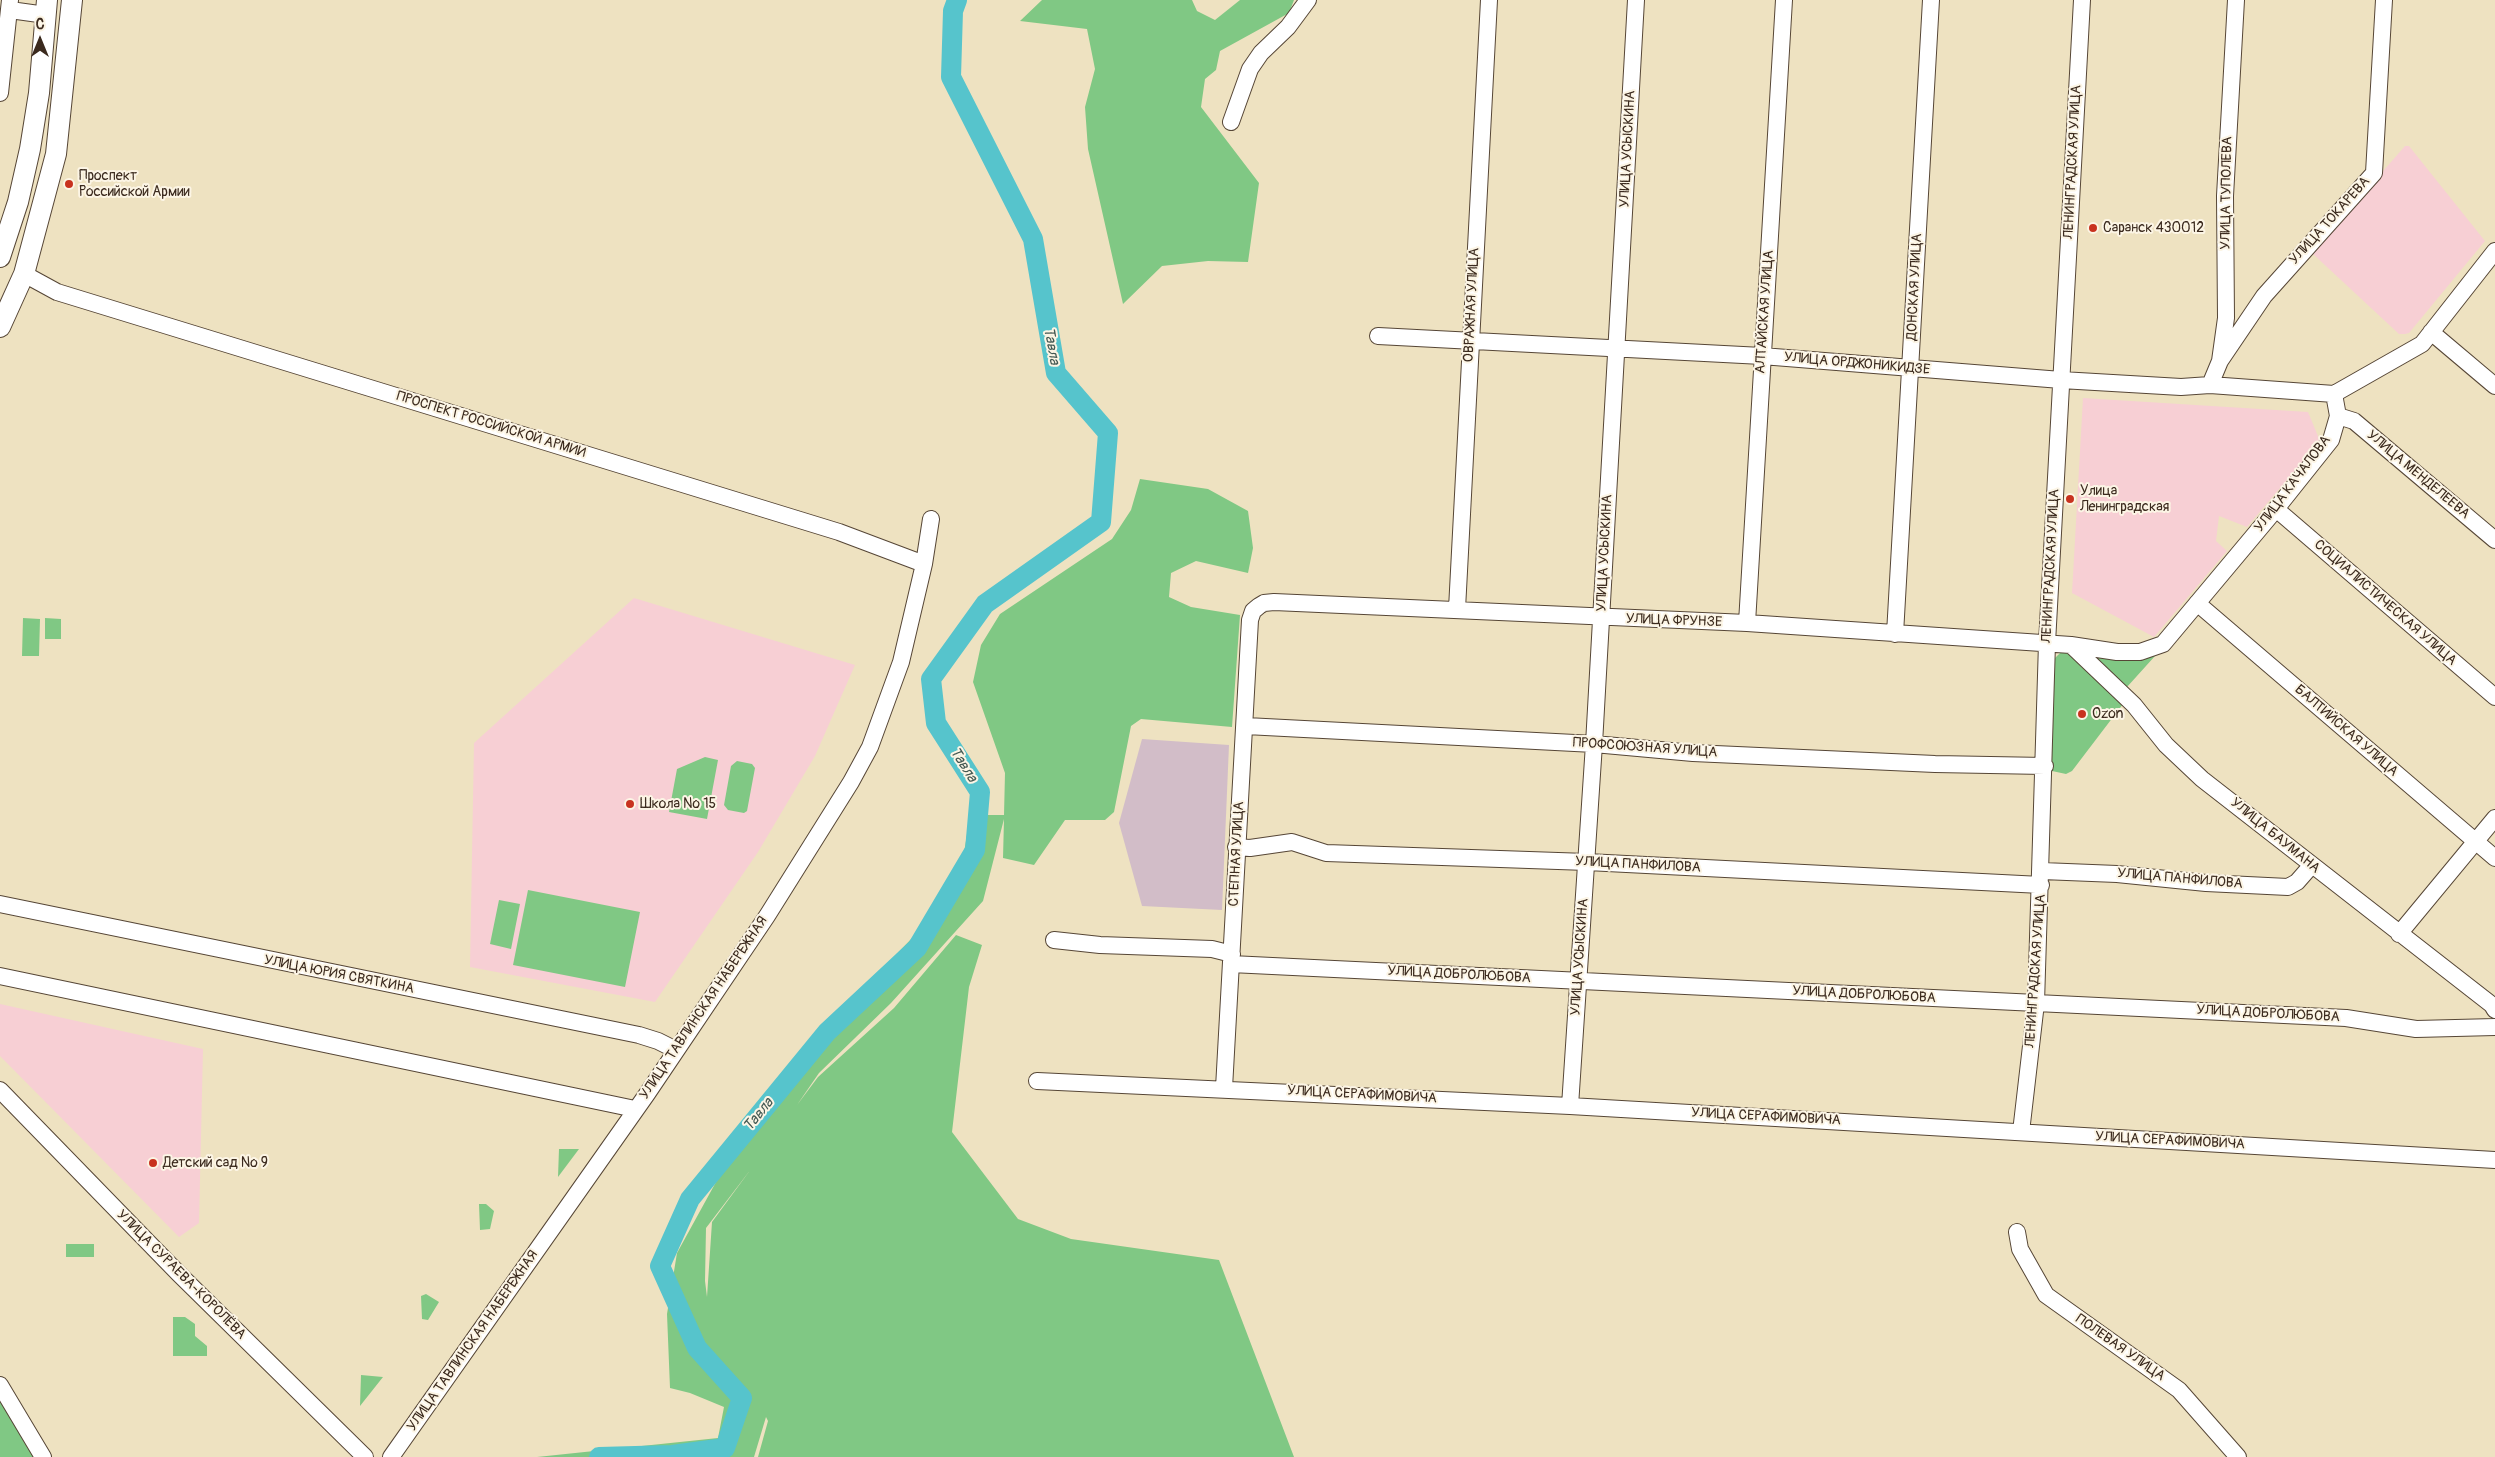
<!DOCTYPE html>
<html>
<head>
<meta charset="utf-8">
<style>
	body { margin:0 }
	#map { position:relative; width:2495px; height:1457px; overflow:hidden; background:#eee2c1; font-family:Pangolin,sans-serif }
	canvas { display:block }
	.north { position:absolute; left:15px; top:15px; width:50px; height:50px; -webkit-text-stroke:4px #fcf5e5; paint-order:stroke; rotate:0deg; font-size:14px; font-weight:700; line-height:20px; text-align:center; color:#3b2a1e }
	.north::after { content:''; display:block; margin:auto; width:18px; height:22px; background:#3b2a1e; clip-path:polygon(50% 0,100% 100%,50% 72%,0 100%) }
</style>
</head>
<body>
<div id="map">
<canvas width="2495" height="1457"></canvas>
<div class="north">С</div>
</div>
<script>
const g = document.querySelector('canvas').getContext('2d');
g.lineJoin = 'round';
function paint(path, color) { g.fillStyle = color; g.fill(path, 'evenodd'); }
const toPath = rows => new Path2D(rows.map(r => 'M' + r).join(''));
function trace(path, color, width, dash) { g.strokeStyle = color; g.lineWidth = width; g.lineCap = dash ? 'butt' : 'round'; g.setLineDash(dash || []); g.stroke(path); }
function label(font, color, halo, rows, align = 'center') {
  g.font = font + ' Pangolin,sans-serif'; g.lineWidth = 4; g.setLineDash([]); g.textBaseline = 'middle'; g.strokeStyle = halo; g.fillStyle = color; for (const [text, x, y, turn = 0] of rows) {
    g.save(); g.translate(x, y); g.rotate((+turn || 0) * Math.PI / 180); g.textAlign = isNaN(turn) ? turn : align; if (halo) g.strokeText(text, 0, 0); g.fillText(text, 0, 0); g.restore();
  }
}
paint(toPath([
	[2405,146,2409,146,2485,241,2409,333,2405,334,2399,334,2313,254,2313,251],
	[2083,398,2308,412,2320,441,2247,527,2219,516,2216,541,2227,551,2154,637,2072,593],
	[634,598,855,665,815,756,758,852,655,1002,470,967,474,743],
	[0,1004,203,1049,199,1223,179,1237,0,1056]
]), '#f7cfd4');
paint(toPath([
	[1142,739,1229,745,1222,910,1142,906,1119,823]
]), '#d2bdc8');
paint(toPath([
	[1042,0,1192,0,1197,11,1215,20,1240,0,1294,0,1289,13,1220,51,1216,70,1205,79,1201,107,1259,183,1248,262,1208,261,1162,266,1123,304,1088,149,1085,107,1095,69,1087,29,1020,21],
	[1140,479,1208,489,1248,511,1253,548,1248,573,1196,561,1171,573,1169,597,1191,607,1240,615,1232,727,1141,719,1131,726,1114,812,1105,820,1065,820,1034,865,1003,858,1004,819,983,901,891,1003,819,1073,797,1105,818,1077,894,1008,956,935,982,945,969,987,952,1132,1018,1219,1071,1239,1219,1260,1294,1457,758,1457,768,1421,766,1417,754,1457,537,1457,718,1438,724,1407,690,1393,670,1388,667,1314,677,1253,716,1182,782,1072,916,934,957,898,970,815,1004,815,1005,773,973,682,981,645,1000,614,1112,539,1131,510],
	[751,1169,712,1222,707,1297,705,1281,706,1228],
	[23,618,40,619,39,656,22,656],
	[45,618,61,619,61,639,45,639],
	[2061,652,2075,655,2123,704,2072,771,2066,774,2052,771,2051,689,2054,659],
	[2087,652,2142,655,2155,656,2127,687],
	[705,757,718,760,707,819,669,812,677,769],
	[737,761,752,764,755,768,747,811,744,813,728,810,724,805,731,766],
	[528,890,640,912,625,987,513,965],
	[499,900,520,904,511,949,490,944],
	[559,1149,579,1149,558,1177],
	[479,1204,486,1204,494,1211,490,1229,480,1230],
	[66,1244,94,1244,94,1257,66,1257],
	[426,1294,439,1302,428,1320,422,1319,421,1296],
	[173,1317,185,1317,195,1324,195,1336,207,1346,207,1356,173,1356],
	[361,1375,383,1377,360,1406],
	[0,1399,34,1457,0,1457]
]), '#80c884');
trace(toPath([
	[599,1457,672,1455,725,1448,742,1398,697,1348,660,1266,690,1199,827,1032,917,948,975,850,980,792,936,723,931,679,985,604,1101,522,1108,433,1056,373,1033,239,951,77,953,11,957,0]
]), '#56c4cc', 20);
const minor = toPath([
	[10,10,46,15],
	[0,93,10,0],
	[1231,122,1250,69,1261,53,1288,27,1308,0],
	[24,274,57,292,839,532,924,564],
	[2431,332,2495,386],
	[1378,336,1762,356,2061,380,2181,387,2210,385,2334,394],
	[2220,361,2264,296,2374,173,2384,0],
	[2210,385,2220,361,2226,318,2225,196,2236,0],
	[2338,416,2354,421,2495,540],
	[2276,509,2495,697],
	[2197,603,2495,858],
	[1457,609,1489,0],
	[1747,623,1784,0],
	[1895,634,1931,0],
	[2071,645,2134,705,2166,745,2202,779,2492,1005,2495,1010],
	[1246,726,1594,744,1693,753,1935,764,2045,766],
	[1236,847,1250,848,1292,842,1326,853,1587,862,2041,885],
	[2042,871,2117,874,2206,883,2288,887,2297,882,2311,866],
	[0,904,639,1035,658,1041,676,1050],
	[2399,934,2495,818],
	[1054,940,1100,945,1212,949,1232,954],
	[1231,964,2346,1018,2416,1029,2495,1027],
	[0,976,635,1109],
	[1037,1081,1570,1106,2495,1160],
	[1224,1088,1250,620,1253,611,1259,606,1264,603,1274,602,1747,623,2071,645,2117,652,2140,652,2163,644,2276,509,2331,440,2338,416,2334,394,2422,344,2495,251],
	[0,1090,179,1274,365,1457],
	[1570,1106,1594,744,1636,0],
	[2021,1132,2036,1003,2047,643,2082,0],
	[2017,1232,2020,1249,2046,1295,2179,1390,2238,1457],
	[0,1385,43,1457],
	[391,1457,647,1094,767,916,851,782,870,747,901,662,924,564,931,519]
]);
const major = toPath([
	[0,257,18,202,30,149,39,93,47,0],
	[0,327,24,274,56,154,72,0]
]);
trace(minor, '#564636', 18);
trace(major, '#564636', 22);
trace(minor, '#fff', 16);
trace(major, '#fff', 20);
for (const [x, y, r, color] of [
	[69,184,5,"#c8321e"],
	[2093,228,5,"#c8321e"],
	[2070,499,5,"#c8321e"],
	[2082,714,5,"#c8321e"],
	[630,804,5,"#c8321e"],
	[153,1163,5,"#c8321e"]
]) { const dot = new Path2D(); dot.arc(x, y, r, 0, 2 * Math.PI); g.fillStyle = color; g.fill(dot); trace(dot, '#fcf5e5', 2); }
label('14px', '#3b2a1e', '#fcf5e5', [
	["УЛИЦА УСЫСКИНА",1628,149,-87],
	["ЛЕНИНГРАДСКАЯ УЛИЦА",2073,162,-87],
	["УЛИЦА ТУПОЛЕВА",2227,193,-89],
	["УЛИЦА ТОКАРЕВА",2330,221,-48],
	["ДОНСКАЯ УЛИЦА",1915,287,-87],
	["ОВРАЖНАЯ УЛИЦА",1472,305,-87],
	["АЛТАЙСКАЯ УЛИЦА",1765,312,-86],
	["УЛИЦА ОРДЖОНИКИДЗЕ",1857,364,5],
	["ПРОСПЕКТ РОССИЙСКОЙ АРМИИ",491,425,17],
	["УЛИЦА МЕНДЕЛЕЕВА",2418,475,40],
	["УЛИЦА КАЧАЛОВА",2293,484,-53],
	["УЛИЦА УСЫСКИНА",1605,553,-87],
	["ЛЕНИНГРАДСКАЯ УЛИЦА",2051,566,-87],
	["СОЦИАЛИСТИЧЕСКАЯ УЛИЦА",2385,603,41],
	["УЛИЦА ФРУНЗЕ",1674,621,2],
	["БАЛТИЙСКАЯ УЛИЦА",2346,731,41],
	["ПРОФСОЮЗНАЯ УЛИЦА",1645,748,4],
	["УЛИЦА БАУМАНА",2275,836,39],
	["СТЕПНАЯ УЛИЦА",1237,854,-87],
	["УЛИЦА ПАНФИЛОВА",1638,865,3],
	["УЛИЦА ПАНФИЛОВА",2180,879,5],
	["УЛИЦА УСЫСКИНА",1580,957,-86],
	["ЛЕНИНГРАДСКАЯ УЛИЦА",2036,971,-86],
	["УЛИЦА ЮРИЯ СВЯТКИНА",339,975,11],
	["УЛИЦА ДОБРОЛЮБОВА",1459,975,3],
	["УЛИЦА ДОБРОЛЮБОВА",1864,995,3],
	["УЛИЦА ТАВЛИНСКАЯ НАБЕРЕЖНАЯ",704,1008,-56],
	["УЛИЦА ДОБРОЛЮБОВА",2268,1014,3],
	["УЛИЦА СЕРАФИМОВИЧА",1362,1095,3],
	["УЛИЦА СЕРАФИМОВИЧА",1766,1117,3],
	["УЛИЦА СЕРАФИМОВИЧА",2170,1141,3],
	["УЛИЦА СУРАЕВА-КОРОЛЁВА",181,1275,45],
	["УЛИЦА ТАВЛИНСКАЯ НАБЕРЕЖНАЯ",473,1341,-55],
	["ПОЛЕВАЯ УЛИЦА",2120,1348,35]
]);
label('14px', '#3b2a1e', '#fcf5e5', [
	["Проспект",79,176],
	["Российской Армии",79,192],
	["Саранск 430012",2103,228],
	["Улица",2080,491],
	["Ленинградская",2080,507],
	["Ozon",2092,714],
	["Школа № 15",640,804],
	["Детский сад № 9",163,1163]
], 'left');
label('italic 15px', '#435852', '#fcf5e5', [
	["Тавла",1051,346,80],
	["Тавла",963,765,58],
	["Тавла",759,1115,-51]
]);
</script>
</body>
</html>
